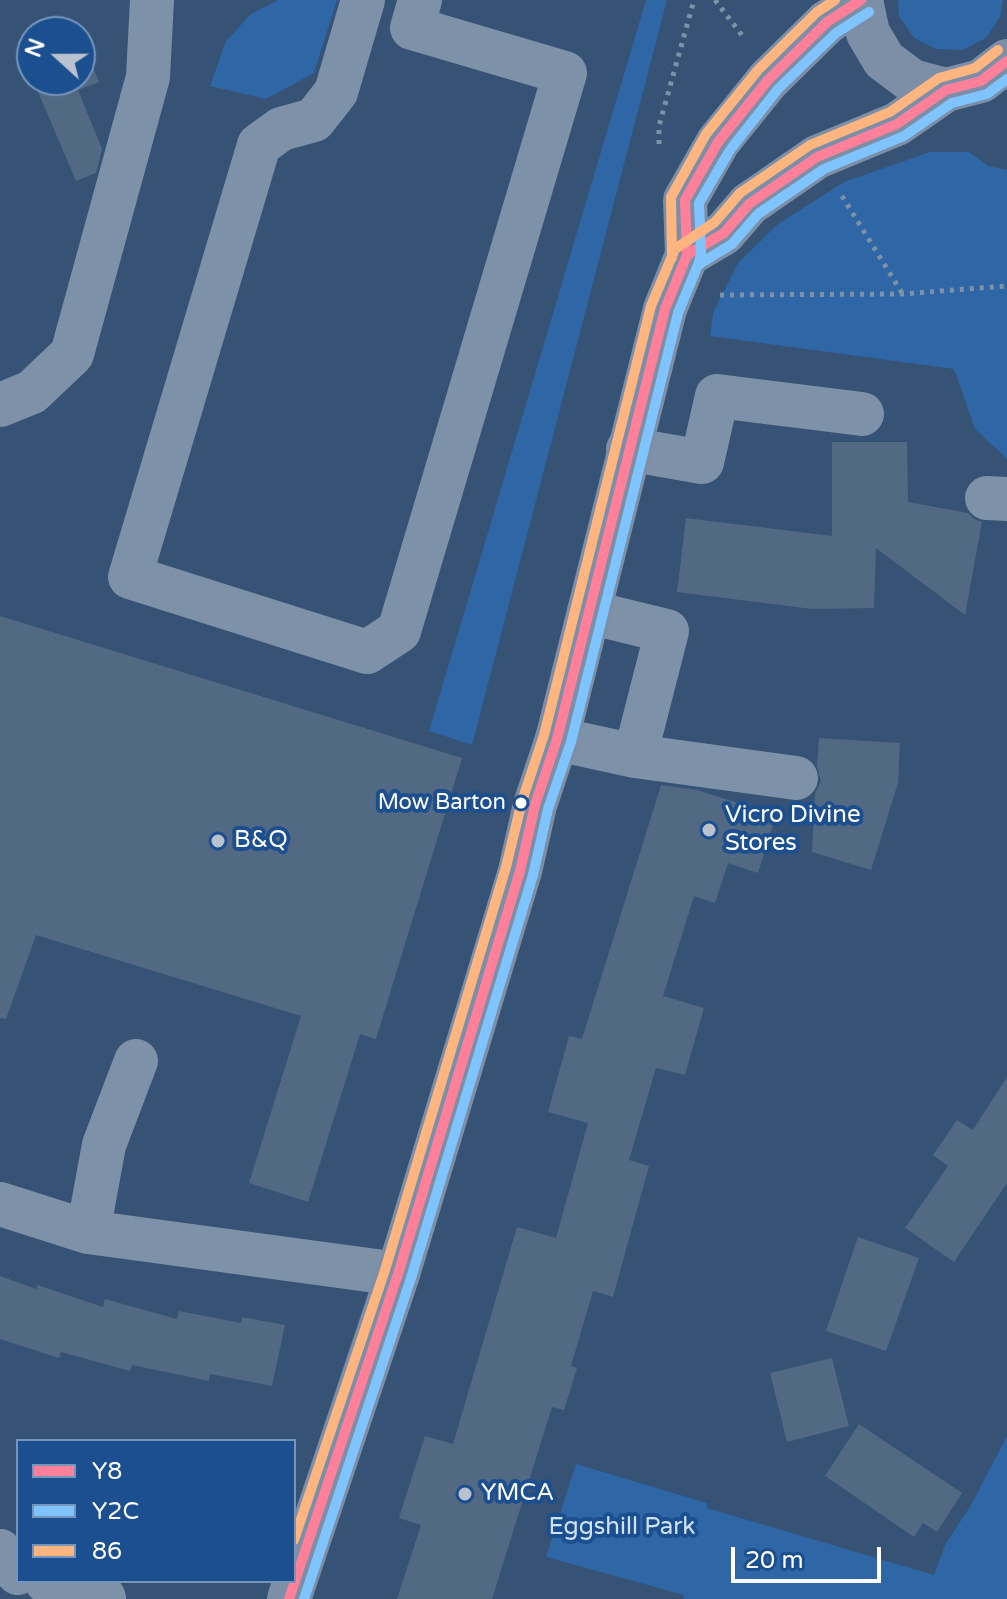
<!DOCTYPE html>
<html>
<head>
<meta charset="utf-8">
<style>
	body { margin:0 }
	#map { position:relative; width:1007px; height:1599px; overflow:hidden; background:#365274; font-family:"Varela Round",sans-serif }
	canvas { display:block }
	.legend { position:absolute; left:16px; top:1439px; width:280px; height:144px; box-sizing:border-box; background:#1b4f8f; border:2px solid #7695bc; margin:0; padding:10px 14px; list-style:none; font-size:24px; color:#fff }
	.legend li { display:flex; align-items:center; gap:16px; height:40px }
	.legend b { width:40px; border:2px solid #7695bc }
	.north { position:absolute; left:16px; top:16px; width:80px; height:80px; box-sizing:border-box; background:#1b4f8f; border:2px solid #7695bc; border-radius:50%; rotate:291deg; font-size:22px; font-weight:700; line-height:32px; text-align:center; color:#fff }
	.north::after { content:''; display:block; margin:auto; width:28px; height:36px; background:#b9c2ce; clip-path:polygon(50% 0,100% 100%,50% 72%,0 100%) }
	.scale { position:absolute; left:731px; top:1547px; width:150px; height:36px; box-sizing:border-box; border:4px solid #fff; border-top:0; padding-left:10px; font-size:24px; line-height:28px; white-space:nowrap; color:#fff; -webkit-text-stroke:6px #1b4f8f; paint-order:stroke }
</style>
</head>
<body>
<div id="map">
<canvas width="1007" height="1599"></canvas>
<ul class="legend">
<li><b style="height:10px;background:#ff8098"></b>Y8</li>
<li><b style="height:10px;background:#80c4ff"></b>Y2C</li>
<li><b style="height:10px;background:#ffb580"></b>86</li>
</ul>
<div class="north">N</div>
<div class="scale">20 m</div>
</div>
<script>
const g = document.querySelector('canvas').getContext('2d');
g.lineJoin = 'round';
function paint(path, color) { g.fillStyle = color; g.fill(path, 'evenodd'); }
const toPath = rows => new Path2D(rows.map(r => 'M' + r).join(''));
function trace(path, color, width, dash) { g.strokeStyle = color; g.lineWidth = width; g.lineCap = dash ? 'butt' : 'round'; g.setLineDash(dash || []); g.stroke(path); }
function label(font, color, halo, rows, align = 'center') {
  g.font = font + ' "Varela Round",sans-serif'; g.lineWidth = 8; g.setLineDash([]); g.textBaseline = 'middle'; g.strokeStyle = halo; g.fillStyle = color; for (const [text, x, y, turn = 0] of rows) {
    g.save(); g.translate(x, y); g.rotate((+turn || 0) * Math.PI / 180); g.textAlign = isNaN(turn) ? turn : align; if (halo) g.strokeText(text, 0, 0); g.fillText(text, 0, 0); g.restore();
  }
}
paint(toPath([
	[279,0,337,0,314,73,266,99,210,86,226,41,251,14],
	[646,0,667,0,472,745,429,731],
	[898,0,1003,0,1000,17,986,38,963,50,936,49,914,38,899,16],
	[930,152,969,152,988,166,1007,170,1007,459,975,429,954,369,710,336,713,313,738,263,778,224,844,182],
	[1007,1436,1007,1599,683,1599,684,1595,546,1557,576,1464,707,1503,707,1508,934,1575,945,1545,971,1505]
]), '#2f66a5');
paint(toPath([
	[80,36,99,82,78,90,102,149,96,173,76,181,33,80,80,80],
	[832,442,907,442,908,502,968,513,974,519,982,522,965,615,876,548,874,608,812,609,677,592,686,518,832,536],
	[0,616,462,758,376,1039,360,1034,308,1202,249,1183,301,1016,36,935,6,1019,0,1018],
	[819,738,900,743,898,783,871,870,812,852,815,794,821,781,817,766],
	[661,785,697,790,776,815,758,873,728,863,715,903,694,896,663,996,704,1008,685,1075,656,1068,629,1160,649,1166,613,1297,593,1291,571,1366,577,1368,564,1410,552,1407,492,1599,397,1599,421,1525,399,1518,425,1436,453,1444,517,1227,556,1238,588,1123,548,1112,569,1036,582,1039],
	[1007,1077,1007,1183,954,1262,905,1228,948,1166,933,1155,946,1136,957,1120,973,1130],
	[858,1237,919,1258,886,1351,826,1331],
	[0,1276,36,1289,38,1285,103,1307,105,1299,177,1319,179,1311,241,1323,242,1317,285,1325,272,1386,210,1374,209,1381,132,1365,130,1371,61,1352,59,1358,0,1339],
	[832,1358,849,1426,787,1442,770,1373],
	[859,1424,962,1493,937,1532,923,1523,914,1537,825,1476]
]), '#526984');
trace(toPath([
	[715,0,744,38],
	[659,144,659,126,694,0],
	[842,196,902,293],
	[720,295,902,294,1007,286]
]), '#7d92a8', 5, [4, 6]);
trace(toPath([
	[363,0,336,92,314,120,281,129,259,145,130,577,367,652,399,631,565,73,412,28,420,0],
	[0,405,32,392,72,354,148,77,152,0],
	[628,449,702,462,717,396,862,414],
	[987,498,1007,499],
	[557,739,635,756,667,631,589,612],
	[635,756,796,778],
	[0,1204,88,1232,398,1274],
	[88,1232,104,1145,136,1061],
	[0,1551,18,1573],
	[46,1581,104,1598]
]), '#7d92a8', 44);
trace(toPath([
	[861,0,868,33,884,60,912,81,946,90,981,81,1007,61],
	[687,255,724,233,749,204,817,157,897,124,946,90],
	[289,1599,398,1274,520,871,535,805,557,739,665,309,687,255,685,200,718,142,768,80,827,22,861,0]
]), '#7d8ea7', 44);
trace(toPath([
	[687,255,724,233,749,204,817,157,897,124,946,90,981,81,1007,61],
	[289,1599,398,1274,520,871,535,805,557,739,665,309,687,255,685,200,718,142,768,80,827,22,861,0]
]), '#ff8098', 10);
trace(toPath([
	[698,266,701,254,699,203,730,150,778,89,836,33,869,12],
	[304,1599,411,1278,533,875,548,809,571,742,678,313,698,265,732,244,758,214,824,169,904,136,952,103,987,94,1007,79]
]), '#80c4ff', 10);
trace(toPath([
	[672,258,671,197,706,134,758,70,817,12,835,0],
	[294,1540,385,1270,506,867,522,801,544,735,651,306,675,249,715,222,740,193,810,145,890,112,939,78,975,68,998,50]
]), '#ffb580', 10);
for (const [x, y, r, color] of [
	[521,803,7,"#fff"],
	[709,830,8,"#b9c2ce"],
	[218,841,8,"#b9c2ce"],
	[465,1494,8,"#b9c2ce"]
]) { const dot = new Path2D(); dot.arc(x, y, r, 0, 2 * Math.PI); g.fillStyle = color; g.fill(dot); trace(dot, '#1b4f8f', 3); }
label('22px', '#fff', '#1b4f8f', [
	["Mow Barton",506,803]
], 'right');
label('24px', '#fff', '#1b4f8f', [
	["Vicro Divine",725,816],
	["Stores",725,844],
	["B&Q",234,841],
	["YMCA",481,1494]
], 'left');
label('24px', '#cfe3fa', '#1b4f8f', [
	["Eggshill Park",622,1528]
]);
</script>
</body>
</html>
